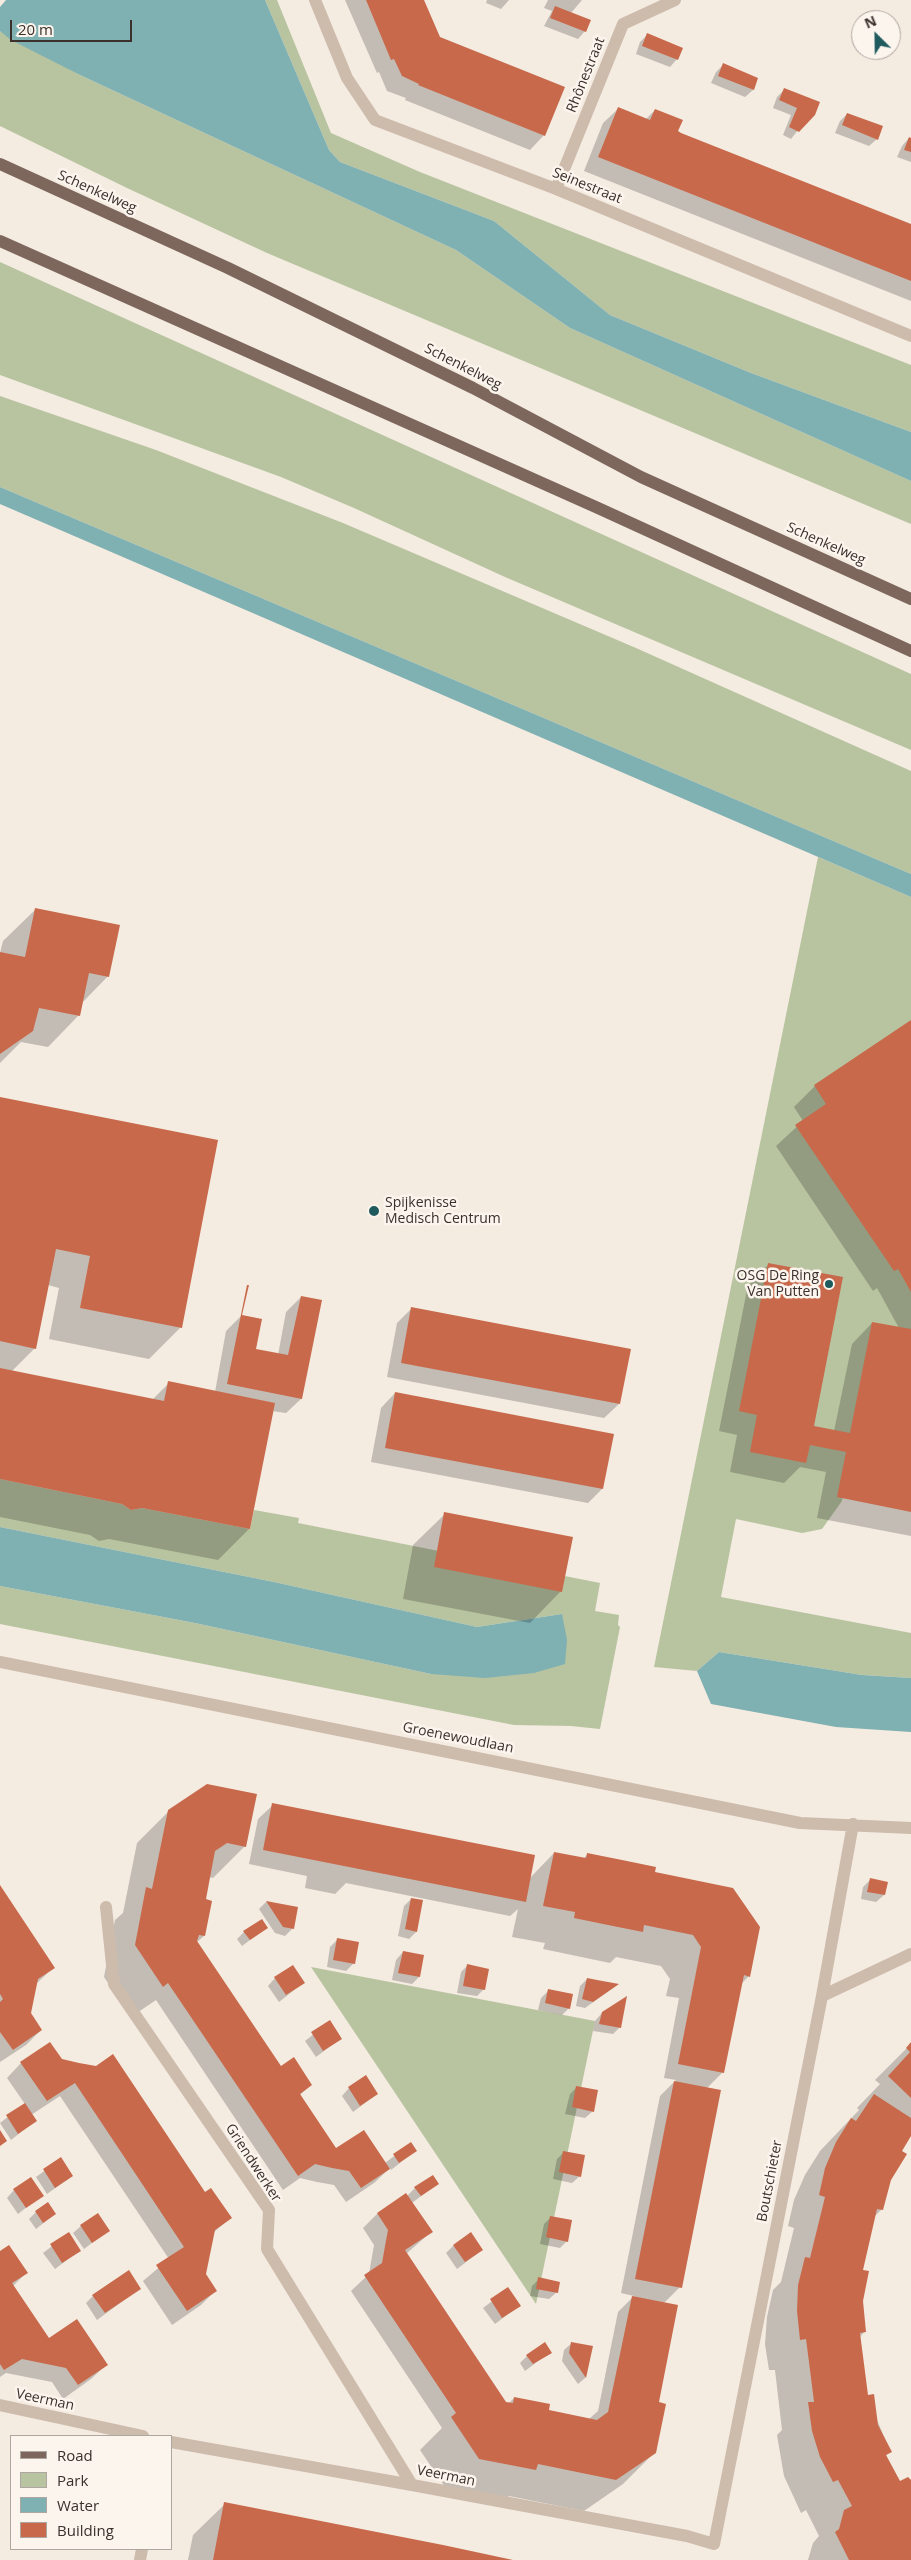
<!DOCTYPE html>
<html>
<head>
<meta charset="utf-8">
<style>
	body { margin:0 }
	#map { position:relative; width:911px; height:2560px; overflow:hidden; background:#f4ebe1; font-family:"Open Sans",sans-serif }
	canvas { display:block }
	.legend { position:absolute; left:10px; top:2435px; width:162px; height:115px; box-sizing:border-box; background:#fbf5ee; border:1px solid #aea6a0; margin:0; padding:6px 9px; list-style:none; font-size:15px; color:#3b302b }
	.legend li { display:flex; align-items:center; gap:10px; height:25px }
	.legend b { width:25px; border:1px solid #aea6a0 }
	.north { position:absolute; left:851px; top:10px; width:50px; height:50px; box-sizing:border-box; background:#fbf5ee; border:1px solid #aea6a0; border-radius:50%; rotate:337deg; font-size:14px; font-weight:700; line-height:20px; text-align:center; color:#3b302b }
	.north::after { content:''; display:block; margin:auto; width:18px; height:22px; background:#1f5a5e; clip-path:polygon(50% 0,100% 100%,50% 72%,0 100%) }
	.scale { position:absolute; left:10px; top:20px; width:122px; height:22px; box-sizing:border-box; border:2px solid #3b302b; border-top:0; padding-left:6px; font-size:15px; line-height:18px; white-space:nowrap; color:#3b302b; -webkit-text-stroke:4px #fbf5ee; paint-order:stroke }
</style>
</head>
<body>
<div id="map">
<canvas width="911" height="2560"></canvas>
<ul class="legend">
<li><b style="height:6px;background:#7d675c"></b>Road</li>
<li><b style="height:14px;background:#b8c4a0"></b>Park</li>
<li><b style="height:14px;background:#7fb0b2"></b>Water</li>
<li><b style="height:14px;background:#c8694b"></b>Building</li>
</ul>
<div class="north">N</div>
<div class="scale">20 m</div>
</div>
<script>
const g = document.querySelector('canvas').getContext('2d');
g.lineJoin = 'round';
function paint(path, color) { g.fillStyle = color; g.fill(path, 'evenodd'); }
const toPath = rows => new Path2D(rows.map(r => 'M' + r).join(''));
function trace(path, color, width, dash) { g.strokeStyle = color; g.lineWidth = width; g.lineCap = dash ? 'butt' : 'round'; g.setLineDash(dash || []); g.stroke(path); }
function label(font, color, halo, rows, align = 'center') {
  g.font = font + ' "Open Sans",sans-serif'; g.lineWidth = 5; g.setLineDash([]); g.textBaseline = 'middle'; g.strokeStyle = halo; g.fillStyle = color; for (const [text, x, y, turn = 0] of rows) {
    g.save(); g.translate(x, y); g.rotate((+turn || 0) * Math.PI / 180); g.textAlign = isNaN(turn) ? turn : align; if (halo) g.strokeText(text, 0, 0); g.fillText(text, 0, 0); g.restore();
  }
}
paint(toPath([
	[265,0,277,0,331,133,420,172,911,365,911,432,751,373,610,315,494,221,340,162,329,150],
	[0,31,80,75,456,250,570,328,911,481,911,524,267,253,127,188,0,126],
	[0,262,911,674,911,750,505,577,354,508,281,477,0,375],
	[0,396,156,450,343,523,636,648,911,771,911,874,0,487],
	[818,857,911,897,911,1337,871,1330,842,1501,822,1529,802,1533,736,1519,721,1597,911,1633,911,1678,862,1675,719,1652,697,1671,654,1667],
	[0,1479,122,1504,131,1510,142,1508,250,1529,254,1510,299,1518,298,1523,600,1583,595,1611,619,1615,618,1625,620,1627,600,1729,571,1726,514,1725,0,1624,0,1586,195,1623,431,1674,562,1614,477,1627,274,1582,0,1527],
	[311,1967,595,2021,536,2304]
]), '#b8c4a0');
paint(toPath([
	[6,0,265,0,329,150,340,162,494,221,610,315,751,373,911,432,911,481,570,328,456,250,80,75,11,40,0,31,0,7],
	[0,487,911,874,911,897,0,504],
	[0,1527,274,1582,477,1627,562,1614,567,1640,565,1664,534,1673,485,1678,431,1674,195,1623,0,1586],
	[719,1652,862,1675,911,1678,911,1732,836,1727,711,1704,697,1671]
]), '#7fb0b2');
paint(toPath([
	[345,0,422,0,439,38,544,135,530,150,405,100,406,98,387,91,379,72,377,73],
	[487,0,509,0,501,9,486,3],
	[548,0,582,0,571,13,585,31,578,39,544,26,552,11,544,8],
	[647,35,677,59,670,67,636,54,640,42],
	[723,65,757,79,753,90,745,97,711,83,716,72],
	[785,89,819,103,791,139,783,135,791,115,773,108,777,97],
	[618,109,645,120,655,110,677,132,911,225,911,301,584,171,603,123],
	[847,114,877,139,869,146,835,133,840,121],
	[909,138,911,139,911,162,897,157,902,146],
	[35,910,108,976,82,1003,79,1015,48,1047,21,1042,0,1063,0,953,3,941],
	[911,1022,911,1536,817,1518,826,1472,800,1467,784,1483,730,1472,737,1435,719,1431,748,1285,769,1264,812,1427,834,1431,852,1344,872,1323,899,1328,877,1288,873,1291,776,1146,803,1121,794,1107,815,1086],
	[0,1099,181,1327,149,1359,49,1339,59,1288,48,1285,35,1348,11,1372,152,1400,169,1383,215,1392,226,1331,241,1316,255,1350,278,1355,286,1312,301,1297,320,1301,301,1399,286,1413,272,1411,249,1529,218,1560,109,1539,99,1541,90,1535,0,1517],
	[412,1308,629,1350,619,1404,604,1418,387,1377,397,1323],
	[395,1393,613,1435,602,1489,588,1503,371,1462,381,1408],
	[445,1514,561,1591,530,1623,403,1599,413,1545],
	[273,1805,530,1878,554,1853,583,1859,588,1854,653,1873,749,1976,740,1985,723,2072,707,2088,680,2287,664,2303,655,2452,623,2484,584,2511,509,2496,504,2501,447,2490,420,2450,442,2428,351,2291,369,2274,371,2262,374,2245,363,2228,377,2214,406,2195,407,2196,415,2188,437,2184,412,2203,431,2232,406,2254,506,2403,509,2403,514,2398,547,2411,589,2419,598,2411,618,2312,634,2296,621,2293,660,2096,676,2080,664,2078,679,1998,666,1996,670,1979,661,1966,616,1957,610,1963,543,1949,545,1943,512,1937,518,1909,510,1916,346,1883,335,1894,305,1888,307,1876,249,1864,258,1819],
	[169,1811,245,1846,213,1878,209,1877,204,1900,204,1936,197,1942,281,2068,311,2084,300,2095,336,2149,385,2163,410,2144,415,2151,391,2170,390,2168,374,2183,346,2202,334,2185,317,2182,300,2178,283,2190,156,2000,131,2017,104,1977,115,1920,123,1913,137,1843],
	[870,1880,884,1895,876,1902,861,1899,863,1887],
	[0,1888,53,1968,36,1984,30,2013,41,2030,26,2045,0,2062],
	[411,1899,416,1932,409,1939,398,1936,404,1906],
	[266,1902,297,1908,293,1928,285,1936,275,1933,259,1909],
	[266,1928,242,1946,237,1939,244,1932],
	[338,1939,354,1963,346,1971,327,1967,330,1947],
	[403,1952,419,1977,412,1984,392,1980,396,1960],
	[468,1965,484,1989,477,1996,457,1993,461,1972],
	[275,1978,303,1983,279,2002,268,1986],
	[587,1979,617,1985,585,2008,576,2006,580,1986],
	[548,1991,569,2008,562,2015,538,2010,541,1998],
	[602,2013,620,2027,613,2034,593,2031,595,2021],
	[329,2022,340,2039,316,2057,305,2041],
	[911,2044,911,2134,900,2151,889,2179,882,2209,874,2217,862,2271,861,2301,865,2331,860,2337,867,2396,890,2451,886,2456,899,2483,908,2478,911,2480,911,2560,808,2560,813,2543,819,2536,806,2510,801,2513,784,2476,777,2435,782,2430,775,2370,769,2370,765,2344,767,2317,773,2290,781,2282,794,2228,788,2226,794,2200,805,2175,820,2151,859,2110,857,2108,880,2084,875,2080],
	[61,2060,230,2218,212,2234,204,2274,215,2291,201,2305,172,2325,143,2281,169,2259,60,2096,31,2115,35,2121,11,2140,0,2123,25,2104,7,2078,21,2063],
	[577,2087,593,2111,585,2118,565,2114,570,2094],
	[349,2088,377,2094,353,2112,342,2096],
	[564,2152,580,2176,572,2183,553,2179,557,2159],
	[61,2159,72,2176,47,2194,36,2177],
	[14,2190,42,2195,18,2214,7,2198],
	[36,2212,55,2214,36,2229,29,2219],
	[551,2217,567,2241,560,2248,540,2244,544,2224],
	[81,2226,109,2230,84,2249,73,2233],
	[68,2234,79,2251,55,2269,43,2253],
	[453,2246,482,2250,457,2269,446,2253],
	[0,2253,26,2273,13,2286,49,2340,106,2365,91,2379,63,2399,52,2382,6,2373,0,2377],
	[539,2279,557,2292,549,2299,530,2296,532,2286],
	[139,2289,97,2320,86,2303,93,2296],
	[508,2289,519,2306,495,2324,483,2308],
	[572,2343,591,2347,585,2378,578,2384,562,2361,564,2350],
	[550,2352,525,2371,520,2363,527,2356],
	[225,2504,511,2560,188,2560,193,2535]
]), '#0003');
paint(toPath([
	[366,0,424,0,440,37,565,87,545,136,418,85,419,84,402,76,394,59,391,60],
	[555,6,591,20,586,32,550,18],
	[647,33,683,48,678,60,642,46],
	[723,63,758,78,754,90,718,76],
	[784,88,820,102,815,115,799,132,789,127,797,108,779,100],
	[618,107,650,120,655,109,683,120,678,131,681,133,911,224,911,281,598,157],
	[847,113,883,126,878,140,842,125],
	[909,137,911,138,911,152,904,150],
	[35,908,120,925,109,977,89,973,80,1016,39,1008,33,1031,0,1054,0,952,25,957],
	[911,1020,911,1292,898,1269,894,1271,795,1125,826,1104,814,1085],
	[0,1097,218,1140,182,1328,80,1308,90,1256,56,1249,36,1349,0,1341],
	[768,1263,843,1277,814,1426,850,1433,872,1322,911,1329,911,1512,837,1497,846,1452,810,1445,806,1463,750,1452,757,1415,739,1411],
	[247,1285,249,1285,242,1315,262,1319,256,1349,288,1355,301,1296,322,1300,302,1399,227,1384],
	[411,1307,631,1349,620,1404,401,1363],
	[0,1368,164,1401,168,1381,275,1403,250,1529,142,1508,131,1510,122,1504,0,1479],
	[395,1392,614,1434,603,1489,385,1448],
	[444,1512,573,1537,562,1592,434,1567],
	[207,1784,257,1794,246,1847,227,1843,215,1851,206,1899,212,1901,205,1936,199,1935,197,1941,281,2066,294,2057,312,2085,300,2094,336,2148,364,2130,390,2169,361,2188,349,2171,332,2168,315,2164,298,2176,168,1983,163,1987,135,1945,146,1887,152,1889,168,1810],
	[272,1803,535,1855,526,1902,263,1850],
	[554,1852,586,1858,587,1853,622,1860,656,1867,655,1872,733,1888,760,1927,750,1977,744,1975,724,2073,678,2064,701,1947,693,1935,644,1925,643,1932,608,1925,574,1918,575,1912,543,1906],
	[870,1878,888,1882,885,1895,867,1892],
	[0,1885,55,1968,38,1979,31,2013,42,2030,13,2050,0,2032,0,2002,3,1999,0,1994],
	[411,1898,423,1900,417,1932,405,1929],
	[266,1901,298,1907,294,1929,283,1927],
	[262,1919,268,1928,250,1940,243,1931],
	[337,1938,359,1942,355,1964,333,1960],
	[403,1951,424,1955,420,1977,398,1973],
	[467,1964,489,1969,485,1990,463,1986],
	[293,1965,305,1983,286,1995,274,1977],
	[587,1978,597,1980,619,1984,593,2002,582,1999],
	[548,1989,573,1994,570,2009,545,2003],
	[627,1996,621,2028,599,2024,602,2012],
	[330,2020,342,2039,323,2051,311,2032],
	[50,2042,62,2059,79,2063,96,2066,113,2054,205,2192,211,2188,232,2218,215,2230,206,2274,217,2291,187,2311,156,2265,184,2247,111,2137,75,2083,47,2101,20,2062],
	[911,2042,911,2098,888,2076,910,2052,906,2048],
	[366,2075,378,2094,360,2106,348,2087],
	[674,2081,721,2090,682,2288,635,2279],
	[576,2086,598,2090,594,2112,572,2107],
	[874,2094,911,2118,911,2136,902,2151,907,2154,891,2180,883,2210,877,2209,863,2270,869,2271,863,2301,866,2332,860,2333,868,2395,874,2394,878,2425,892,2452,886,2455,900,2481,908,2477,911,2480,911,2560,849,2560,835,2532,839,2529,844,2510,852,2506,838,2480,833,2482,820,2457,812,2431,808,2402,814,2402,810,2370,806,2339,800,2340,797,2311,798,2285,805,2257,810,2258,825,2197,819,2195,825,2168,836,2142,851,2118,856,2121],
	[25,2103,37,2121,18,2134,6,2115],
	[0,2130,7,2141,0,2146],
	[411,2142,417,2151,399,2163,393,2154],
	[563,2151,585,2155,581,2177,559,2172],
	[61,2157,73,2176,55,2188,43,2169],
	[433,2175,439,2184,421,2196,414,2187],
	[31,2177,44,2196,26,2208,13,2189],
	[406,2193,433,2232,405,2250,506,2402,513,2403,514,2397,550,2404,549,2410,597,2420,608,2412,632,2296,678,2305,659,2402,666,2404,656,2453,616,2480,538,2464,536,2470,479,2459,451,2417,456,2413,364,2275,382,2263,385,2246,388,2230,377,2213],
	[48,2202,56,2214,43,2223,35,2211],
	[98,2213,110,2231,92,2243,80,2225],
	[550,2216,572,2220,568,2242,546,2237],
	[69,2232,81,2251,62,2263,50,2244],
	[471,2232,483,2250,465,2262,453,2245],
	[9,2245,28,2273,12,2283,49,2338,77,2319,108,2365,78,2385,66,2368,22,2359,4,2370,0,2364,0,2251],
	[129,2270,141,2289,105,2313,92,2295],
	[538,2277,560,2282,558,2293,536,2289],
	[508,2287,521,2306,502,2318,490,2299],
	[545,2342,552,2353,533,2364,526,2355],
	[571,2342,593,2346,586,2378,569,2353],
	[224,2502,443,2545,513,2560,213,2560]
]), '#c8694b');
trace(toPath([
	[315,0,347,78,375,120,556,189,911,336],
	[556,189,623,24,675,0],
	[0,1662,800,1823,911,1828],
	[106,1907,114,1984,269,2210,267,2249,412,2485],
	[822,1996,911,1954],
	[0,2405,143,2436],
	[171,2442,412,2485,687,2536,714,2544,822,1996,853,1824],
	[140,2560,142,2549]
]), '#cdbbac', 12);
trace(toPath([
	[0,164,228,268,473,388,641,477,911,599],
	[0,241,598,508,911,651]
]), '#7d675c', 12);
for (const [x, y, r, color] of [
	[374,1211,6,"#1f5a5e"],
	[829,1284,5,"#1f5a5e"]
]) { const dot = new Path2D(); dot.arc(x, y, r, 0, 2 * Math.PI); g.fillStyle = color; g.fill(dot); trace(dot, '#fbf5ee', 2); }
label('14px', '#3b302b', '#fbf5ee', [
	["Rhônestraat",586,75,-68],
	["Seinestraat",587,186,22],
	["Schenkelweg",97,192,24],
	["Schenkelweg",463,367,27],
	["Schenkelweg",826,544,24],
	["Groenewoudlaan",458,1738,11],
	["Griendwerker",253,2163,57],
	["Boutschieter",770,2181,-79],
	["Veerman",45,2400,12],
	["Veerman",446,2476,11]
]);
label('14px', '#3b302b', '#fbf5ee', [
	["Spijkenisse",385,1203],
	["Medisch Centrum",385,1219],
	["OSG De Ring",819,1276,"right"],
	["Van Putten",819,1292,"right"]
], 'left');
</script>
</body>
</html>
